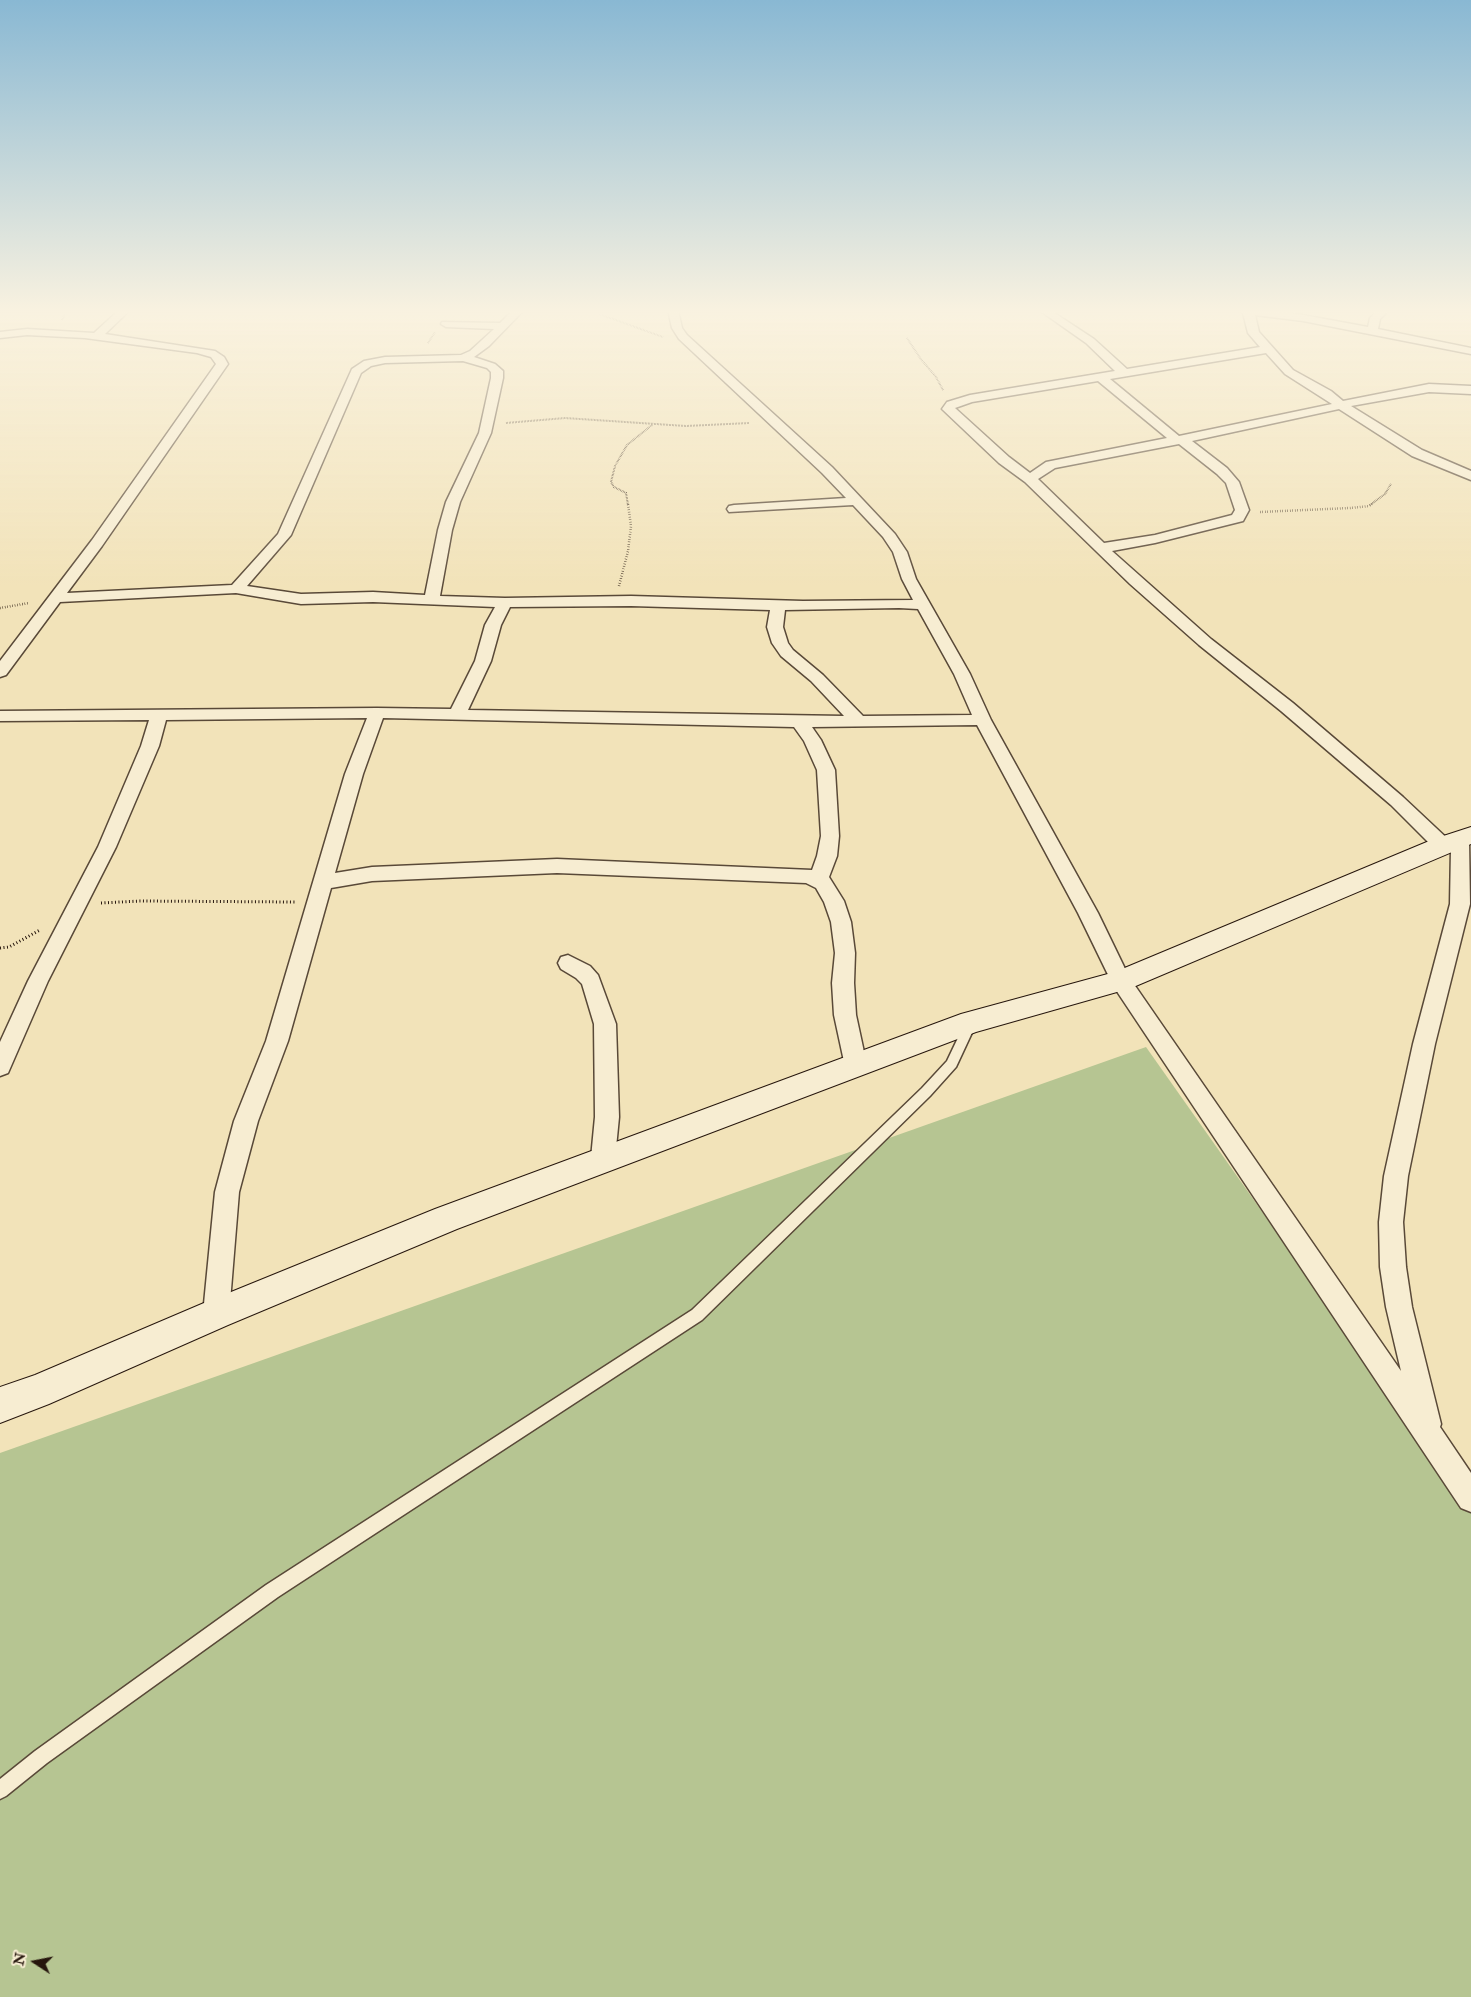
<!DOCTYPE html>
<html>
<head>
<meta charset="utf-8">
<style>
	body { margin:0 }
	#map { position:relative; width:1471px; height:1997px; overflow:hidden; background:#f2e3b9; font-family:"IM FELL Double Pica",serif }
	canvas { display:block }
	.north { position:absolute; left:10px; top:1937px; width:50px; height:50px; -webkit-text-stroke:4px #f7edd2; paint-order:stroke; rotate:281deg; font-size:14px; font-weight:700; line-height:20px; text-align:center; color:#26160d }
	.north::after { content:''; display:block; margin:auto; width:18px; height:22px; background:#26160d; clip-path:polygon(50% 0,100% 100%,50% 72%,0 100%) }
</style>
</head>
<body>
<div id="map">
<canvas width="1471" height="1997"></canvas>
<div class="north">N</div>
</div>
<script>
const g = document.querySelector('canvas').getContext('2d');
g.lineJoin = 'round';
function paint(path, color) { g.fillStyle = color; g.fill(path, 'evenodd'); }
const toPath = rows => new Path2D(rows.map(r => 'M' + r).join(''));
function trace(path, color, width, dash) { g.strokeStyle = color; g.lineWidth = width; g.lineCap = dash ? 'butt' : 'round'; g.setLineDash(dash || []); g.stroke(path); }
paint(toPath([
	[1146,1047,1471,1508,1471,1997,0,1997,0,1453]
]), '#b6c592');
const lane = toPath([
	[970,1019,974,1021,976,1024,956,1067,930,1096,702,1320,278,1597,47,1763,6,1796,0,1799,0,1779,35,1751,266,1585,692,1310,922,1088,947,1061,966,1021,970,1019]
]);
const street = toPath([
	[119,310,130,310,105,334,215,351,224,357,228,364,102,546,67,593,232,585,278,534,352,369,364,361,385,357,461,355,470,351,494,329,446,327,441,324,442,322,500,323,513,310,524,310,489,346,474,357,495,364,503,371,503,378,491,433,460,502,452,530,440,596,505,598,631,596,803,601,913,600,902,579,893,552,883,537,853,505,729,512,727,509,729,506,734,505,846,498,822,473,679,339,672,328,668,310,678,310,682,328,687,335,832,467,895,534,907,552,916,579,970,674,991,720,1098,913,1129,977,1401,1371,1386,1307,1380,1267,1379,1222,1384,1176,1413,1044,1450,904,1451,848,1443,852,1436,850,1391,805,1281,711,1199,645,1130,584,1025,482,999,463,942,409,947,402,970,395,1115,371,1086,343,1039,310,1050,310,1094,339,1127,369,1260,347,1248,333,1243,313,1240,310,1265,310,1303,315,1368,327,1370,318,1378,310,1389,310,1380,319,1378,329,1471,348,1471,354,1303,321,1255,315,1259,332,1293,370,1331,391,1343,401,1429,384,1471,386,1471,394,1429,392,1351,406,1422,450,1471,471,1471,480,1412,456,1339,409,1192,441,1227,468,1239,482,1249,510,1243,521,1155,543,1112,551,1211,639,1293,703,1403,797,1451,842,1453,834,1460,833,1467,834,1469,839,1470,904,1435,1044,1408,1176,1403,1222,1406,1267,1412,1307,1441,1424,1440,1427,1471,1473,1471,1512,1461,1508,1114,987,1078,913,977,725,812,727,821,740,835,770,839,836,837,856,829,877,844,901,851,922,855,953,854,983,856,1015,867,1066,864,1072,856,1075,848,1072,845,1066,834,1015,832,983,835,953,831,922,824,902,816,888,806,883,557,873,372,881,331,888,288,1041,258,1121,239,1192,229,1314,225,1323,216,1326,207,1323,203,1314,215,1192,234,1121,266,1041,345,774,367,718,166,720,159,746,116,847,48,981,8,1073,0,1076,0,1042,28,981,98,847,141,746,149,720,0,721,0,711,377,708,451,709,475,661,485,625,495,607,373,602,301,604,236,593,60,602,6,675,0,677,0,661,92,540,216,364,211,357,197,353,85,338,27,335,0,338,0,332,27,329,94,333,119,310],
	[1266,353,1285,374,1332,404,1179,436,1110,379,1266,353],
	[463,361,487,368,491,372,491,378,479,433,446,502,438,530,425,595,373,592,301,594,247,586,291,535,361,373,371,366,385,363,463,361],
	[1098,381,1167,438,1046,462,1030,473,1009,457,955,408,972,402,1098,381],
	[1179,444,1217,474,1226,483,1235,510,1232,515,1155,535,1104,543,1038,479,1055,468,1179,444],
	[631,606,770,610,767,627,772,643,781,656,811,681,844,716,468,710,491,661,501,625,510,607,631,606],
	[899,608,918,609,954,674,972,715,863,716,823,675,793,650,788,643,783,627,785,610,899,608],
	[383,718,794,727,804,741,817,770,821,836,817,856,812,870,557,859,372,867,335,873,363,774,383,718],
	[568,955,590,966,598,975,616,1024,619,1117,615,1158,611,1165,603,1168,595,1165,591,1158,595,1117,594,1024,582,984,576,978,561,969,558,963,561,957,568,955]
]);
const secondary = toPath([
	[1471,827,1471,844,1131,988,976,1032,457,1229,228,1325,49,1404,0,1423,0,1387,35,1375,204,1303,435,1209,961,1014,1115,972,1434,839,1471,827]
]);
trace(lane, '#594938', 3);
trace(street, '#594938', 3);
trace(secondary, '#26160d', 2);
trace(toPath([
	[588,310,663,337],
	[62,320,67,310],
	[907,338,920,358,936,377,943,390],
	[428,343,435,332],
	[506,423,565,418,686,426,749,423],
	[628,505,626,493,614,487,611,482,615,466,627,445,652,425],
	[1370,505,1385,494,1391,484]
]), '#26160d', 2, [0.5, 1]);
trace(toPath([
	[1260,512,1350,508,1369,506,1372,504],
	[619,586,628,551,631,526,628,504],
	[0,608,29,603]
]), '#26160d', 2.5, [0.5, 2]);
trace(toPath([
	[101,903,140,901,295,902],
	[0,948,9,947,40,930]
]), '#26160d', 3, [1, 2.5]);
paint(lane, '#f7edd2');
paint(street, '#f7edd2');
paint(secondary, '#f7edd2');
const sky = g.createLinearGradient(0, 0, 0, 589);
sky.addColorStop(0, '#89b8d3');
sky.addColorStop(0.53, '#f9f2e0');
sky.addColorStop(1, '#f9f2e000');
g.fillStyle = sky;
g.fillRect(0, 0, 1471, 589);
</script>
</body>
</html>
